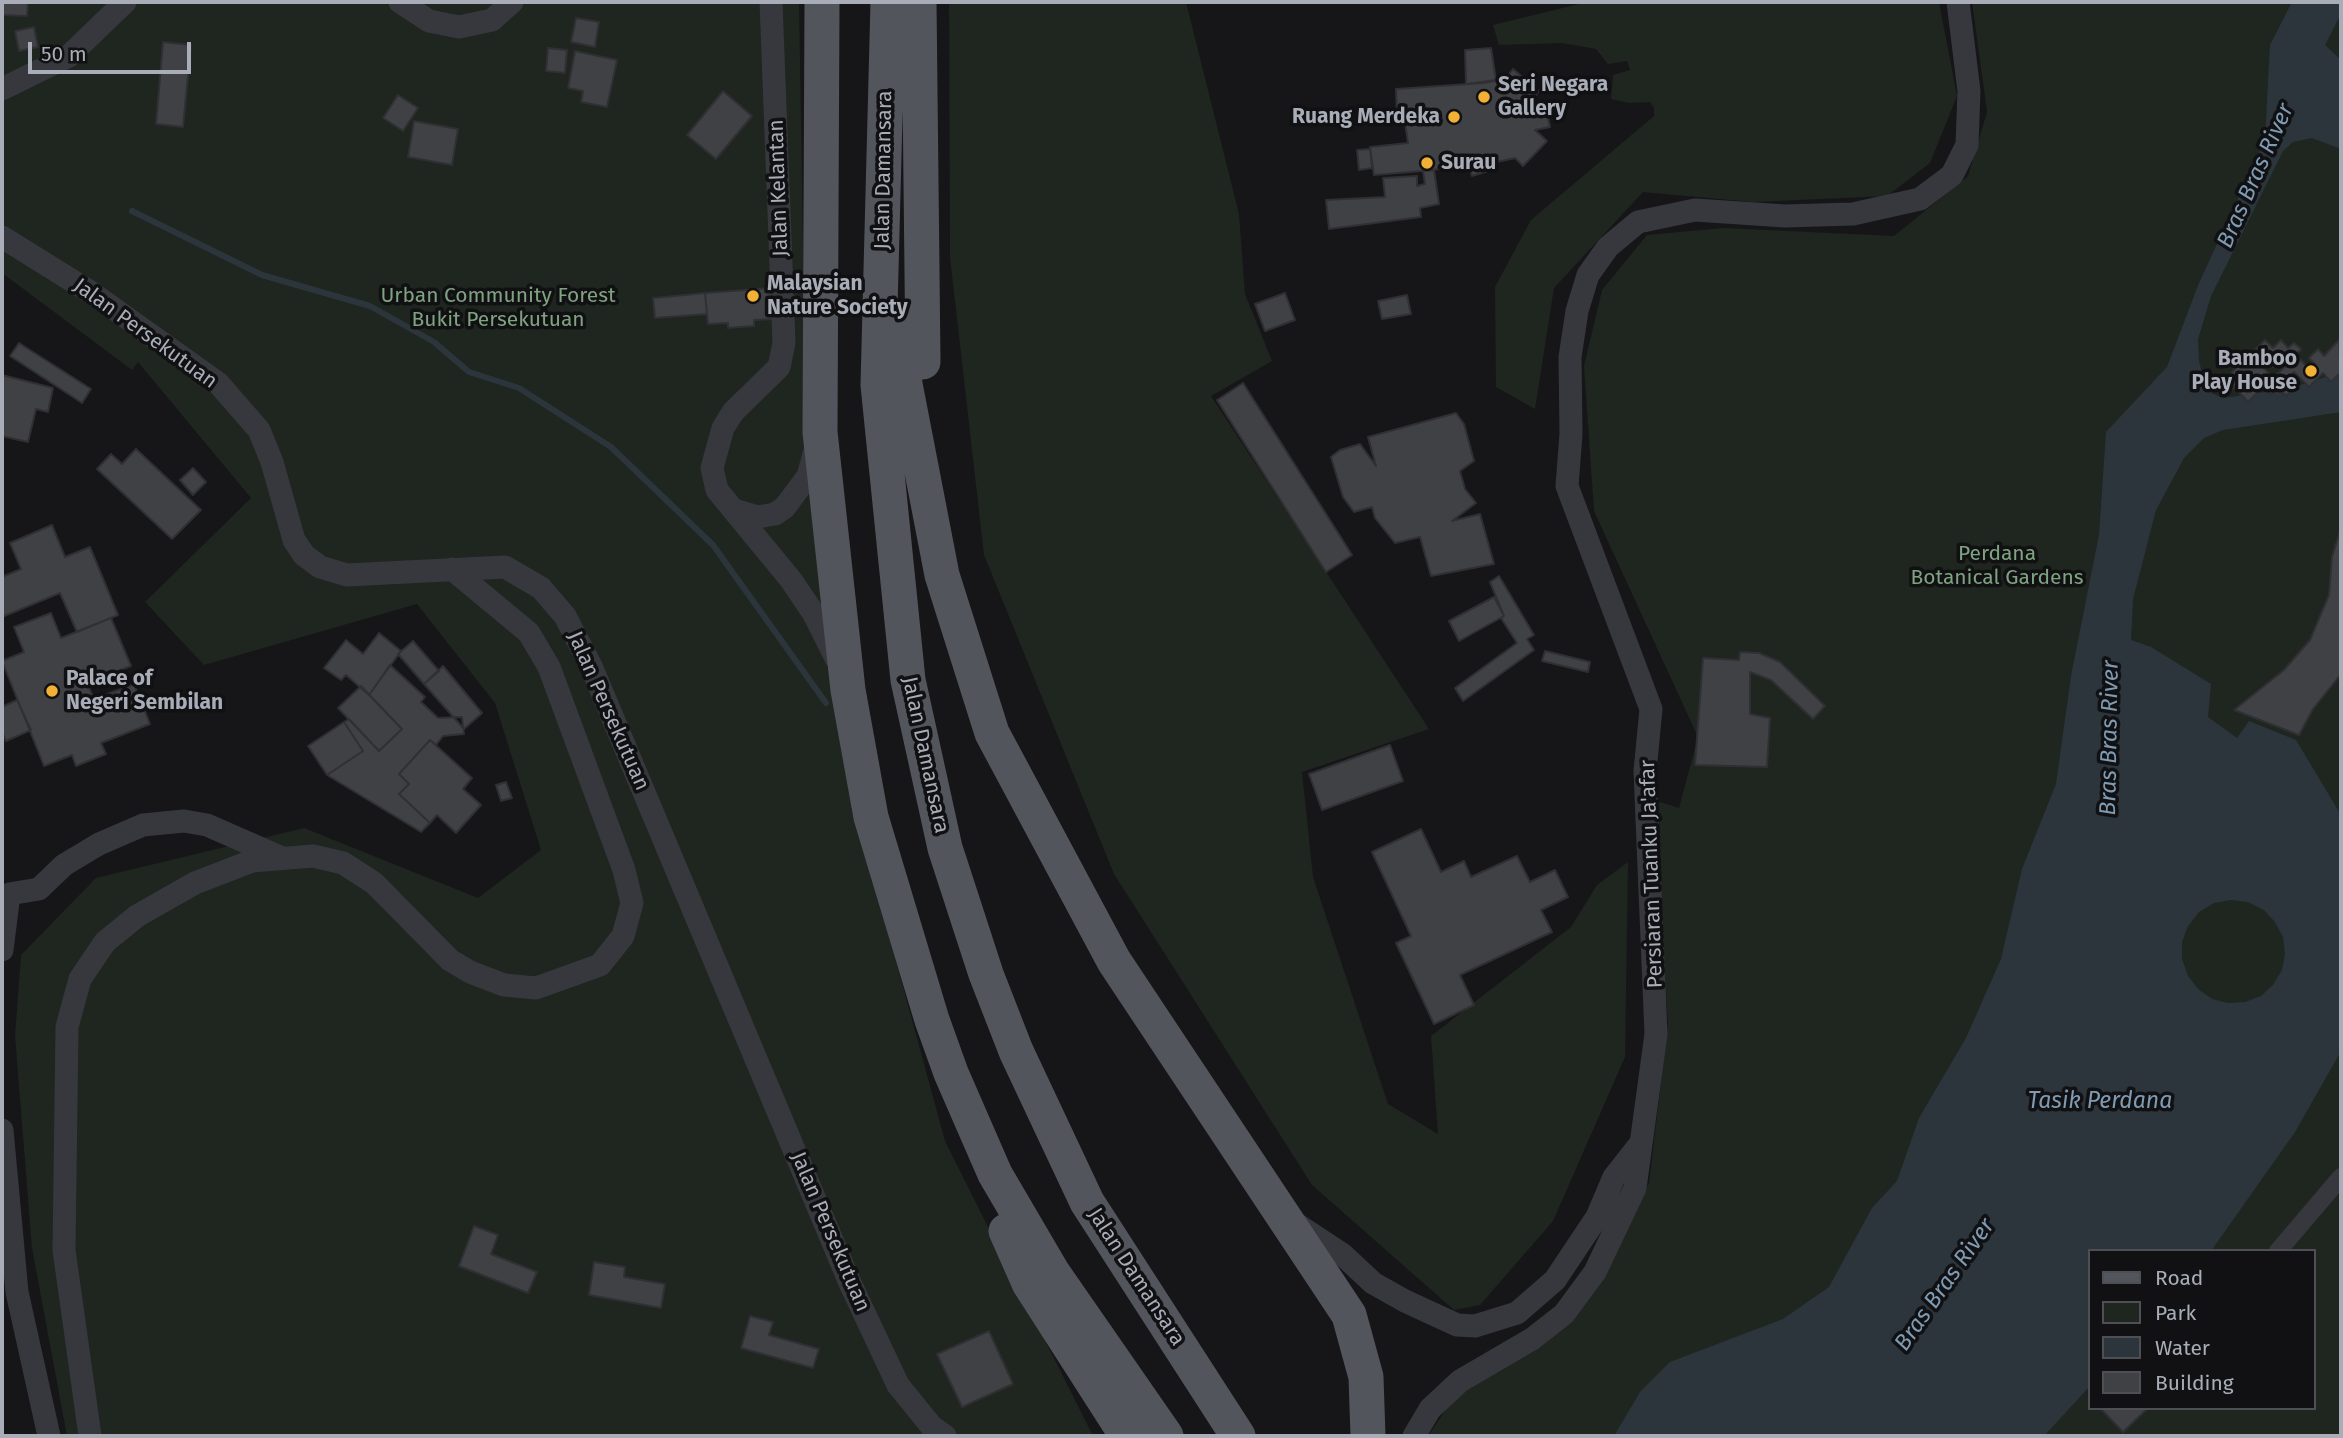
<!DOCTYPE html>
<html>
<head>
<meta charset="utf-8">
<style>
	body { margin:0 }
	#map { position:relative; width:2343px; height:1438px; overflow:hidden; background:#161618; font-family:"Fira Sans",sans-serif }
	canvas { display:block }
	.frame { position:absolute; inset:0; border:4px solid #a8adb8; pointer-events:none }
	.legend { position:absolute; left:2088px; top:1249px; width:228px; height:161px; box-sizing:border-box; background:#111113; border:2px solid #4d4f55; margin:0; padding:9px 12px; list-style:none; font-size:21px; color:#a8adb8 }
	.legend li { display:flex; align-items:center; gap:14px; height:35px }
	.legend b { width:35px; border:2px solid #4d4f55 }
	.scale { position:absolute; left:28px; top:42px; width:163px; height:32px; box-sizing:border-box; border:4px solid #a8adb8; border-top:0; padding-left:9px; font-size:21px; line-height:24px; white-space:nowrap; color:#a8adb8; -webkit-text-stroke:5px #111113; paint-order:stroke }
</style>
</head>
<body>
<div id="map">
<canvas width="2343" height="1438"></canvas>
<div class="frame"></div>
<ul class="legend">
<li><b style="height:9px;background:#53555c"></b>Road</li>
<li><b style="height:19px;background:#1e261f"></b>Park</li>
<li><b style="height:19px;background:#2c353c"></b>Water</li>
<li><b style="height:19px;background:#404145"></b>Building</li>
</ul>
<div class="scale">50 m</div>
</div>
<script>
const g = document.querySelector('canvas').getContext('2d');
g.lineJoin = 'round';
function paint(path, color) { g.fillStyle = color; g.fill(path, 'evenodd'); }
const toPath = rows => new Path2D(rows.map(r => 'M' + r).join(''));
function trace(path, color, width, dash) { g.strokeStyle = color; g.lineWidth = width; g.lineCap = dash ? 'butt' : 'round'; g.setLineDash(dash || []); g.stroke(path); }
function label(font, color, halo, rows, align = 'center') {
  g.font = font + ' "Fira Sans",sans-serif'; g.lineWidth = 7; g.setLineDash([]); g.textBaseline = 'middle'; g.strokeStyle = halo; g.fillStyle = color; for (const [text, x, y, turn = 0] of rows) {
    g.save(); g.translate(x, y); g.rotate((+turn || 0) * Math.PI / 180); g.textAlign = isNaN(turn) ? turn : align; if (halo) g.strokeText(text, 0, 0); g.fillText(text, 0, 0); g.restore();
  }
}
paint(toPath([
	[2,2,799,2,805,362,857,818,945,1141,1093,1436,67,1436,32,1248,15,1036,21,955,96,878,304,828,478,898,541,850,495,703,417,604,204,665,145,602,251,498,138,362,132,370,2,273],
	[949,2,1186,2,1239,214,1245,294,1272,361,1211,396,1429,729,1302,772,1313,877,1388,1104,1438,1134,1431,1036,1571,927,1597,885,1628,862,1625,1057,1553,1221,1480,1305,1454,1310,1312,1185,1114,874,984,555,950,257],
	[1587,2,1939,2,1957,96,1930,163,1887,196,1753,202,1643,192,1554,288,1535,409,1496,387,1495,287,1531,220,1654,116,1654,108,1650,102,1629,103,1611,99,1613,75,1630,70,1627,61,1608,64,1596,49,1562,43,1499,45,1493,25],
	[1972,2,2341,2,2341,1436,1428,1436,1453,1399,1605,1273,1649,1183,1668,1024,1654,800,1679,808,1698,737,1594,511,1584,366,1602,290,1647,235,1724,228,1894,236,1968,176,1987,112],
	[2089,1251,2313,1251,2313,1408,2089,1408]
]), '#1e261f');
paint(toPath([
	[2292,2,2341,2,2341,14,2325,45,2341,60,2341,149,2312,138,2293,142,2283,151,2211,296,2198,339,2199,361,2204,382,2211,393,2224,398,2291,388,2341,372,2341,412,2223,430,2204,438,2184,458,2156,510,2133,599,2131,640,2151,647,2211,684,2208,717,2237,738,2249,721,2296,740,2341,815,2341,1051,2295,1132,2211,1251,2089,1251,2089,1387,2044,1436,1614,1436,1640,1392,1670,1362,1783,1319,1829,1287,1872,1208,1897,1181,1919,1118,1966,1038,2001,959,2022,869,2056,784,2071,676,2099,535,2106,432,2167,367,2199,283,2265,140,2270,45],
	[2231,900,2248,902,2264,910,2275,922,2283,937,2285,954,2282,970,2273,985,2261,996,2245,1002,2228,1003,2212,999,2198,989,2188,976,2182,959,2182,942,2188,926,2199,912,2214,903]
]), '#2c353c');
trace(toPath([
	[132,211,262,275,370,306,434,342,469,372,519,388,611,447,713,545,826,703]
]), '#2c353c', 6);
const building = toPath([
	[2,2,28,2,27,16,2,15,2,2],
	[576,18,599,22,595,47,571,42,576,18],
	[34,27,38,47,19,51,15,31,34,27],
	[163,42,191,45,183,127,156,124,163,42],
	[548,48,567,50,565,73,546,71,548,48],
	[1491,48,1496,80,1466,84,1465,50,1491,48],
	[575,51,617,60,607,107,581,102,583,91,568,88,575,51],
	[1513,69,1539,91,1529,105,1545,103,1550,127,1535,130,1547,141,1523,166,1515,158,1492,163,1494,169,1472,176,1468,162,1434,170,1374,175,1370,147,1408,143,1404,116,1397,118,1396,89,1483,83,1505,79,1513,69],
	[723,91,752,116,716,159,687,135,723,91],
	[398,95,418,108,403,131,383,118,398,95],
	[414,121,458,129,452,165,408,157,414,121],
	[1370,149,1372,168,1359,170,1357,150,1370,149],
	[1434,170,1439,204,1420,208,1421,217,1329,229,1326,200,1385,197,1383,178,1417,176,1417,186,1425,184,1423,171,1434,170],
	[771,288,774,319,754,320,754,326,728,328,728,323,708,324,705,293,771,288],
	[705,293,707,314,655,318,653,298,705,293],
	[1285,293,1295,320,1265,331,1255,304,1285,293],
	[1407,295,1411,314,1382,319,1378,301,1407,295],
	[2265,340,2273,348,2281,340,2288,348,2294,343,2301,349,2296,355,2309,369,2315,364,2309,358,2318,349,2324,356,2339,340,2341,378,2338,375,2331,382,2323,373,2309,387,2294,372,2288,379,2296,387,2286,396,2278,388,2271,395,2263,387,2248,402,2234,387,2230,392,2221,383,2235,369,2227,361,2235,353,2243,361,2265,340],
	[2265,358,2273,367,2281,360,2287,365,2273,378,2259,363,2265,358],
	[19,343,91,389,82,403,10,356,19,343],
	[2,375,53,388,48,412,36,409,28,442,2,436,2,375],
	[1243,383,1352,555,1326,572,1217,400,1243,383],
	[1456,413,1464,424,1474,461,1460,471,1465,489,1476,503,1452,521,1480,514,1494,564,1431,576,1420,537,1395,543,1375,518,1372,507,1354,512,1343,497,1331,457,1340,450,1360,444,1376,466,1368,437,1456,413],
	[136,449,201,510,172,539,97,469,111,454,122,464,136,449],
	[193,468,206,482,193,495,180,480,193,468],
	[52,525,65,557,90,547,118,615,77,632,60,593,2,617,2,577,21,569,10,543,52,525],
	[2341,528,2341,674,2313,709,2299,735,2234,710,2284,670,2310,640,2329,595,2332,557,2341,528],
	[1499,576,1534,635,1527,639,1534,650,1463,701,1455,688,1517,643,1501,618,1504,616,1490,582,1499,576],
	[1494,597,1504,616,1459,641,1449,621,1494,597],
	[51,613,61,638,111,618,131,666,87,683,94,699,134,684,150,724,101,743,106,754,76,766,72,755,44,766,2,661,24,652,14,627,51,613],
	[379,633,401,651,369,695,346,675,341,680,324,668,346,640,363,654,379,633],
	[413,641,439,671,424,684,398,654,413,641],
	[1545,651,1590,662,1588,672,1542,661,1545,651],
	[1740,652,1759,653,1780,662,1825,706,1813,719,1771,680,1750,672,1750,714,1770,718,1767,767,1695,765,1703,658,1739,660,1740,652],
	[390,665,425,697,421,702,438,718,462,717,464,734,443,736,436,745,430,740,399,774,409,784,399,794,430,823,421,832,327,775,363,751,344,722,349,719,379,751,402,729,369,695,390,665],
	[443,666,482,713,464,729,424,684,443,666],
	[361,686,402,729,379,751,338,708,361,686],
	[17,700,31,730,6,741,2,732,2,707,17,700],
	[344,722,363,751,327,775,308,746,344,722],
	[430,740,472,778,463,789,481,805,456,833,437,815,430,823,399,794,409,784,399,774,430,740],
	[1390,745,1403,781,1322,810,1309,774,1390,745],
	[506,782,512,798,501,801,496,785,506,782],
	[1421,829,1441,872,1464,861,1471,877,1517,856,1530,882,1555,870,1568,897,1541,910,1552,932,1460,975,1474,1005,1434,1024,1396,943,1411,936,1372,852,1421,829],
	[474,1226,498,1235,491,1254,537,1272,528,1293,459,1266,474,1226],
	[594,1262,625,1267,624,1277,665,1284,661,1308,589,1295,594,1262],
	[750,1316,773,1322,769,1335,819,1349,813,1368,741,1348,750,1316],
	[989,1331,1013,1384,962,1407,937,1354,989,1331],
	[2100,1408,2148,1408,2123,1432,2100,1408]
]);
paint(building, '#404145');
trace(building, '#303034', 2);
trace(toPath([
	[2278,1251,2341,1177]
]), '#37383d', 18);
trace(toPath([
	[400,2,429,21,459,27,492,20,512,2],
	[771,2,784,343,779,367,733,412,723,428,712,468,717,490,791,580,814,614,836,658],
	[2,89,69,56,125,2],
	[2,237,92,293,218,383,259,430,272,462,294,540,304,555,320,567,347,575,505,567,541,588,565,616,591,666,850,1283,898,1385,932,1427,945,1436],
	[734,510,758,517,775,514,785,507,808,476,816,447],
	[2,950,9,894,39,889,64,865,99,844,143,825,184,821,207,825,280,857],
	[2,1130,17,1292,49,1436],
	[1295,1223,1342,1254,1373,1283,1405,1301,1457,1325,1475,1326,1517,1313,1555,1280,1597,1217,1614,1177,1640,1144],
	[90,1436,64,1250,67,1027,80,979,105,942,137,916,195,883,252,861,313,856,343,863,374,883,450,960,470,972,504,985,536,988,600,965,623,936,632,903,624,870,549,667,529,633,452,569],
	[1414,1436,1430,1409,1460,1381,1532,1339,1564,1314,1595,1272,1635,1188,1656,1034,1645,771,1651,709,1567,486,1571,434,1570,357,1577,311,1588,275,1608,247,1638,222,1695,210,1785,216,1853,214,1920,199,1952,175,1967,145,1969,91,1958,2]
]), '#37383d', 23);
trace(toPath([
	[822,2,820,432,848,690,871,817,932,1020,951,1073,995,1174,1053,1273,1166,1436],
	[888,2,878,385,908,680,945,848,986,974,1016,1051,1087,1202,1238,1436],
	[919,2,923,362],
	[898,322,905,384,942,575,992,733,1114,961,1349,1315,1366,1377,1368,1436],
	[1006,1231,1029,1283,1127,1436]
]), '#53555c', 35);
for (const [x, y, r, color] of [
	[1484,97,7,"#f2b134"],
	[1454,117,7,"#f2b134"],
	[1427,163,7,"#f2b134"],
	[753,296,7,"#f2b134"],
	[2311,371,7,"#f2b134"],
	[52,691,7,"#f2b134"]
]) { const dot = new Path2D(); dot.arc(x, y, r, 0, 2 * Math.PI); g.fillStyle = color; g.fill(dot); trace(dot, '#111113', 2.5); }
label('bold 21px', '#a8adb8', '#111113', [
	["Seri Negara",1498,85],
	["Gallery",1498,109],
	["Ruang Merdeka",1440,117,"right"],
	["Surau",1441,163],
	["Malaysian",767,284],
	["Nature Society",767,308],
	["Bamboo",2297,359,"right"],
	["Play House",2297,383,"right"],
	["Palace of",66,679],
	["Negeri Sembilan",66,703]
], 'left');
label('21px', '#a8adb8', '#111113', [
	["Jalan Damansara",884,170,-89],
	["Jalan Kelantan",779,188,-92],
	["Jalan Persekutuan",145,334,36],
	["Jalan Persekutuan",608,711,66],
	["Jalan Damansara",925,755,78],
	["Persiaran Tuanku Ja'afar",1652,874,-92],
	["Jalan Persekutuan",830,1232,67],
	["Jalan Damansara",1136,1277,57]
]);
label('21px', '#7fa381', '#111113', [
	["Urban Community Forest",498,296],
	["Bukit Persekutuan",498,320],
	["Perdana",1997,554],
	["Botanical Gardens",1997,578]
]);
label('italic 23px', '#7f9bb3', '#111113', [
	["Bras Bras River",2256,176,-66],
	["Bras Bras River",2110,738,-89],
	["Tasik Perdana",2100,1102],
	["Bras Bras River",1945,1285,-55]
]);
</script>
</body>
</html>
